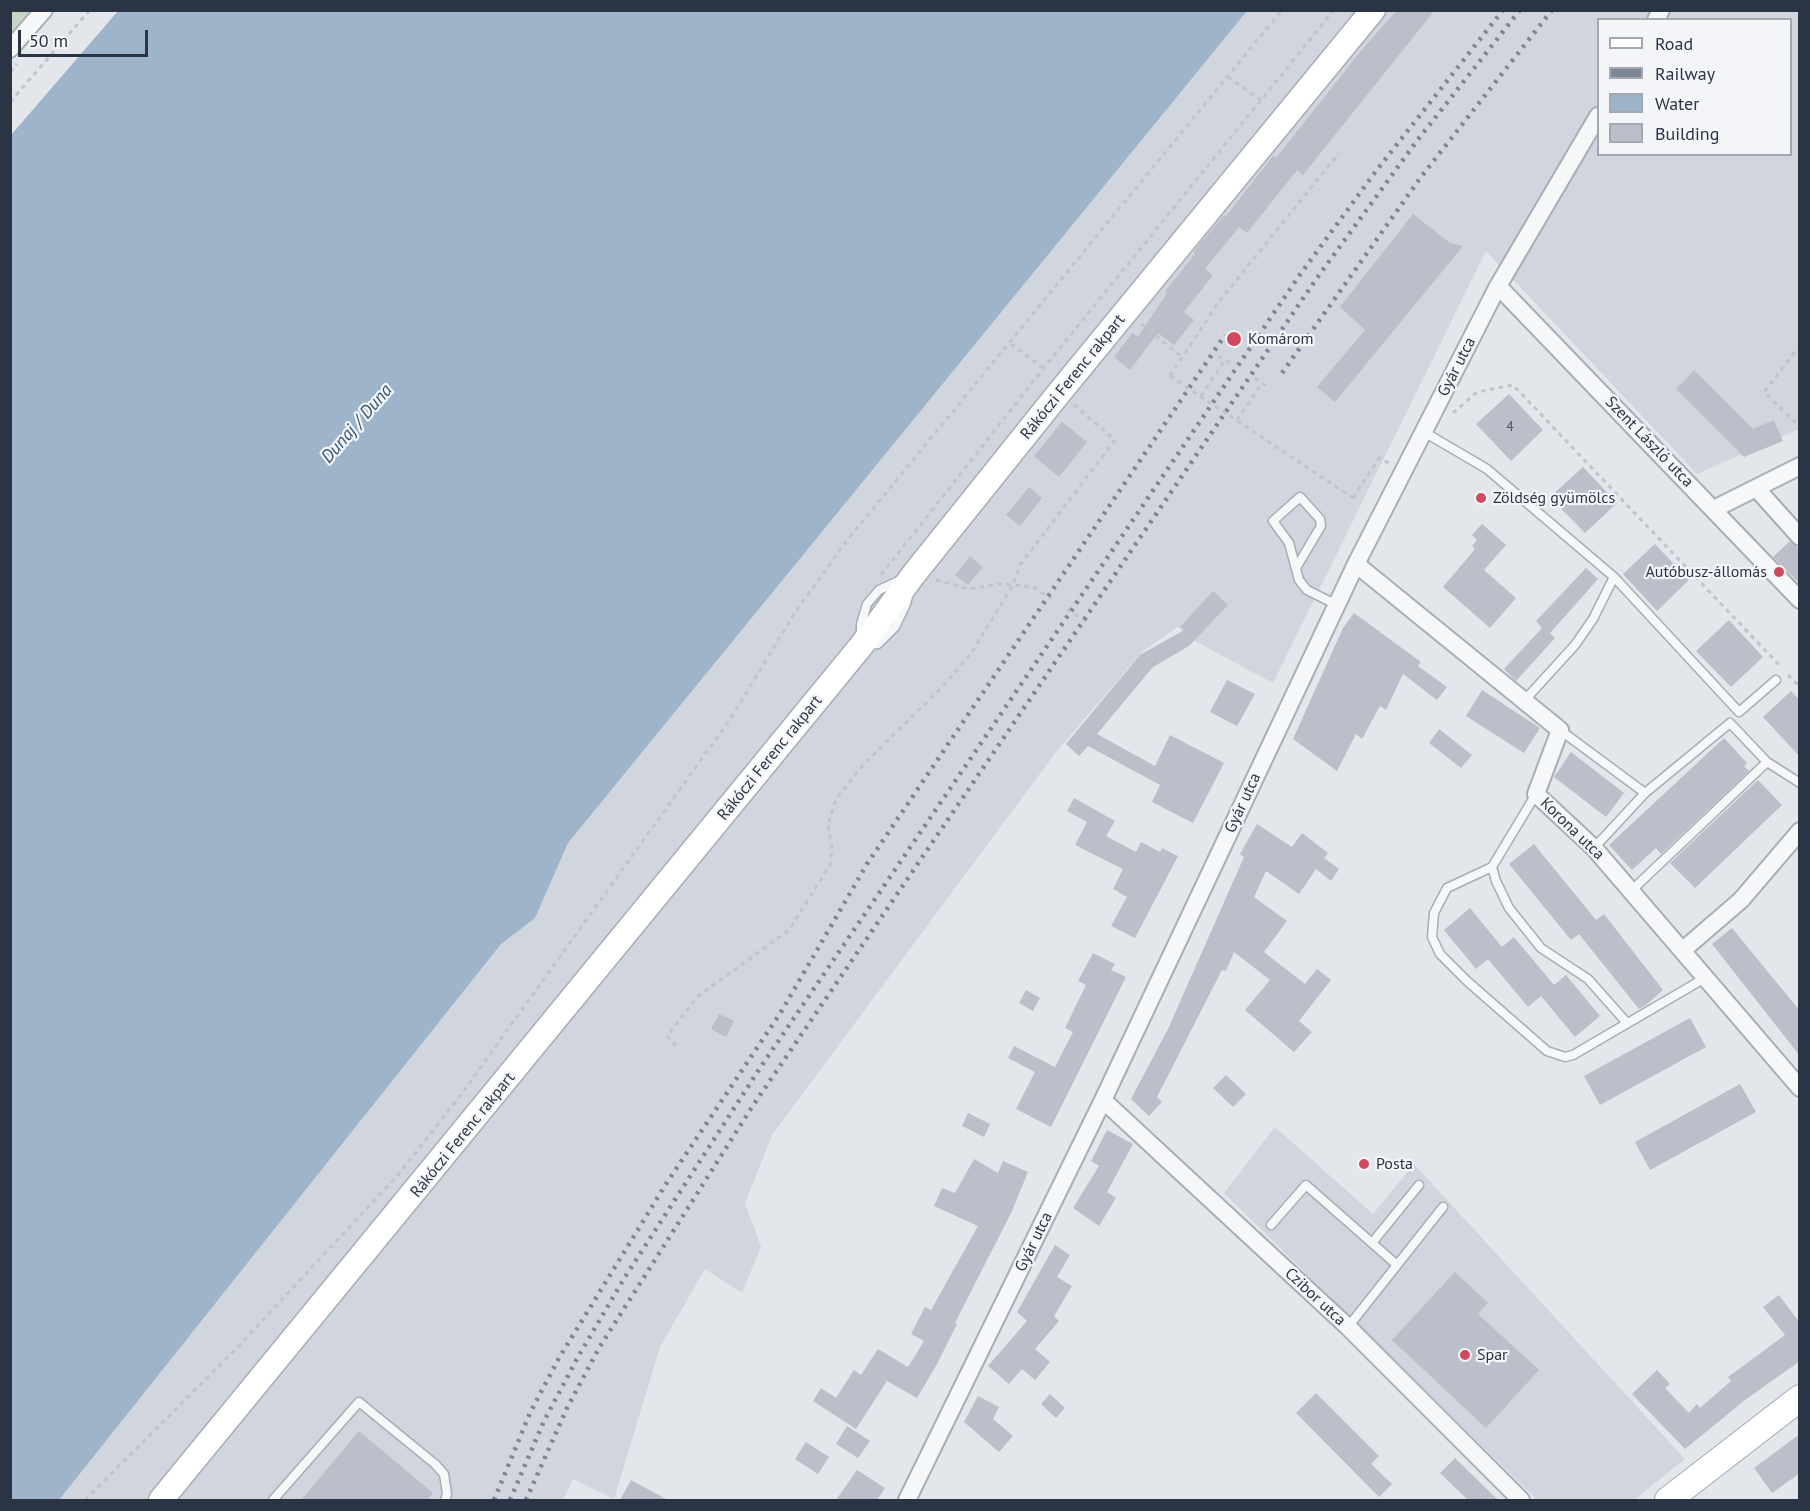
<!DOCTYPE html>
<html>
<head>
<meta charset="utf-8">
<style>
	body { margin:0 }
	#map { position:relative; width:1810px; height:1511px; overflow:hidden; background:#e3e6eb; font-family:"PT Sans",sans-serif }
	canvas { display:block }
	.frame { position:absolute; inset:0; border:12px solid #2a3444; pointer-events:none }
	.legend { position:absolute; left:1597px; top:18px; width:195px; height:138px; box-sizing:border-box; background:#f3f5f8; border:2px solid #a3a8b0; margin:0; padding:8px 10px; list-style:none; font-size:18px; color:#2a3444 }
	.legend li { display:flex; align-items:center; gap:12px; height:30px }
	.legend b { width:30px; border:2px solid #a3a8b0 }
	.scale { position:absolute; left:18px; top:30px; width:130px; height:27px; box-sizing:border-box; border:3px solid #2a3444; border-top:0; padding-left:8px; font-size:18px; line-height:21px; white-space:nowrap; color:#2a3444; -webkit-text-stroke:4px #f3f5f8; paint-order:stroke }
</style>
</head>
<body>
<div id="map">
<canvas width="1810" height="1511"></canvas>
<div class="frame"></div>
<ul class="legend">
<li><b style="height:8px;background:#fff"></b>Road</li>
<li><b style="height:8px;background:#7c8695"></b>Railway</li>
<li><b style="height:16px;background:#9eb4cb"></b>Water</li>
<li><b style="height:16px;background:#babfc9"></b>Building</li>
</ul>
<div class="scale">50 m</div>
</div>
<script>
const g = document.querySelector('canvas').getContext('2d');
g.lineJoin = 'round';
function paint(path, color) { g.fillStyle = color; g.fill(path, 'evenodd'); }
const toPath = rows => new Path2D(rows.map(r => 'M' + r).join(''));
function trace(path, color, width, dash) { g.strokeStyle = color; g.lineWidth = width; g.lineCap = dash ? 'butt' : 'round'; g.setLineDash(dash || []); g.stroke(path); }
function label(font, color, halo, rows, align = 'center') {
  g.font = font + ' "PT Sans",sans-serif'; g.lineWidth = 4.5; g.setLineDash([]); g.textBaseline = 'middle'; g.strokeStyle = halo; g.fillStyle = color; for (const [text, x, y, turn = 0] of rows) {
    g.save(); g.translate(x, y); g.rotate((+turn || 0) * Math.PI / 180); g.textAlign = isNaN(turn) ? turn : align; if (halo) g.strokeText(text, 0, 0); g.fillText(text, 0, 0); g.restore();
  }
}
paint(toPath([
	[1247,11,1799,11,1799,429,1697,474,1486,251,1273,683,1193,640,1178,627,1142,652,1056,752,772,1135,745,1203,761,1247,742,1293,705,1269,660,1347,614,1499,573,1479,563,1500,59,1500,501,943,535,917,568,843],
	[1598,20,1790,20,1790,154,1598,154],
	[1275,1127,1373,1214,1414,1164,1685,1459,1634,1500,1537,1500,1224,1193]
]), '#d1d5dd');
paint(toPath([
	[11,11,36,11,11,41]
]), '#c8d5c4');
paint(toPath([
	[118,11,1247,11,568,843,535,918,501,944,59,1500,11,1500,11,135]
]), '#9eb4cb');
paint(toPath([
	[1397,10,1435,10,1303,175,1297,170,1247,233,1239,227,1205,269,1213,275,1184,312,1194,320,1174,345,1158,333,1130,370,1114,357,1132,333,1138,337,1167,293,1165,291,1195,254,1193,252,1224,215,1226,216,1273,156,1276,158,1360,52],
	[1413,214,1450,243,1463,246,1335,402,1317,387,1365,330,1340,307],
	[1694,370,1753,429,1774,420,1783,441,1744,457,1676,389],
	[1509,394,1543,430,1511,461,1476,424],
	[1062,422,1087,442,1059,477,1034,456],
	[1583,467,1617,503,1585,533,1550,497],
	[1029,487,1042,498,1020,526,1006,515],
	[1482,524,1506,545,1484,570,1516,598,1490,628,1443,587,1475,549,1472,546,1477,540,1472,535],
	[1790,541,1800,550,1800,584,1773,557],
	[1655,544,1689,580,1657,611,1623,574],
	[970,556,983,567,968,585,955,575],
	[1586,568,1598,579,1550,633,1555,638,1516,681,1504,669,1542,628,1536,621],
	[1213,591,1228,605,1189,646,1153,667,1097,734,1155,766,1170,735,1224,763,1193,823,1152,802,1160,785,1088,746,1079,756,1066,744,1140,655,1184,630,1180,627],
	[1354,613,1421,662,1418,666,1447,687,1437,700,1403,674,1386,710,1380,706,1362,739,1356,734,1337,771,1293,739,1343,628],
	[1729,620,1763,657,1731,687,1696,651],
	[1227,680,1255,694,1237,726,1210,712],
	[1482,690,1540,728,1524,753,1466,716],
	[1791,691,1800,700,1800,757,1763,717],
	[1439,729,1472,755,1461,768,1429,743],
	[1724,738,1747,763,1744,766,1749,771,1661,854,1656,848,1632,870,1609,845],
	[1571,752,1624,793,1606,817,1554,777],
	[1758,780,1782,805,1695,888,1670,863],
	[1074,798,1115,821,1106,836,1136,852,1141,842,1160,852,1162,848,1178,856,1135,938,1111,926,1127,897,1113,889,1123,869,1075,845,1087,822,1067,811],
	[1257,824,1292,847,1302,833,1328,853,1324,858,1339,869,1331,881,1316,869,1299,894,1266,871,1254,897,1287,921,1264,952,1305,984,1317,969,1331,980,1299,1021,1312,1032,1294,1052,1245,1010,1270,980,1234,952,1226,971,1222,970,1157,1097,1162,1102,1149,1116,1131,1099,1168,1029,1244,857,1240,854],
	[1534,844,1596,920,1604,914,1663,990,1646,1005,1639,1009,1579,934,1571,940,1509,864],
	[1470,908,1502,947,1514,937,1554,985,1566,975,1600,1016,1575,1037,1541,996,1528,1007,1488,959,1476,969,1444,930],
	[1732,928,1800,1011,1800,1056,1712,944],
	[1093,953,1115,964,1111,970,1126,977,1051,1127,1016,1109,1035,1072,1008,1058,1014,1046,1055,1067,1073,1032,1065,1028,1086,985,1078,981],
	[1026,990,1040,998,1033,1011,1019,1003],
	[719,1014,734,1021,726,1037,711,1029],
	[1690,1018,1706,1047,1600,1105,1584,1076],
	[1226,1075,1246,1094,1233,1107,1213,1088],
	[1740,1084,1756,1112,1650,1170,1635,1142],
	[968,1113,990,1124,984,1137,962,1126],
	[1107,1130,1133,1144,1107,1192,1116,1198,1099,1226,1073,1208,1099,1166,1091,1161],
	[974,1159,998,1173,1003,1161,1028,1172,1012,1211,955,1323,957,1324,937,1364,917,1398,887,1381,856,1429,813,1401,821,1388,836,1398,854,1370,861,1375,878,1349,908,1367,924,1341,911,1334,925,1307,931,1310,978,1226,934,1206,942,1188,955,1193],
	[1055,1245,1070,1255,1057,1277,1072,1286,1054,1316,1059,1321,1035,1349,1050,1362,1035,1380,1022,1369,1009,1384,988,1366,1027,1321,1017,1312],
	[1455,1272,1488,1303,1478,1314,1539,1370,1486,1428,1392,1340],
	[1779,1295,1800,1323,1800,1361,1745,1400,1685,1449,1632,1394,1657,1370,1670,1384,1665,1388,1689,1413,1697,1404,1700,1408,1731,1381,1728,1377,1785,1335,1763,1307],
	[1316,1393,1379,1456,1371,1464,1392,1484,1379,1497,1296,1413],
	[1050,1394,1065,1408,1056,1418,1041,1404],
	[978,1396,999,1407,993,1419,1013,1436,999,1452,964,1422],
	[847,1426,870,1441,858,1458,836,1444],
	[359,1431,433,1493,427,1500,301,1500],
	[1800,1434,1800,1473,1772,1493,1754,1468],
	[806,1442,829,1457,818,1474,795,1459],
	[1455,1458,1498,1500,1468,1500,1440,1473],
	[857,1470,885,1488,877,1500,836,1500],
	[631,1480,668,1500,620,1500]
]), '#babfc9');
const lane = toPath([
	[1424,432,1487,469,1614,577,1739,712,1776,680],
	[1296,568,1321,526,1320,519,1300,497,1273,521,1289,543,1299,580,1307,590,1337,605],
	[914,574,906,604,895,627,878,644,861,646,861,624,867,604,879,590,914,574],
	[1524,701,1575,645,1593,619,1614,577],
	[1560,730,1645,793],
	[1536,794,1492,867,1496,881,1509,908,1541,948,1588,979,1627,1023],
	[1594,848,1645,793,1730,723,1767,762,1800,783],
	[1492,867,1447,888,1434,913,1432,937,1440,954,1467,981,1547,1051,1565,1057,1573,1055,1705,978],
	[1631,891,1767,762],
	[1271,1225,1306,1185,1397,1265],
	[1372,1243,1419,1185],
	[1348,1327,1443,1207],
	[273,1500,359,1402,435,1464,444,1474,447,1494,445,1500]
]);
const street = toPath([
	[1656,20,1661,10],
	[10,49,44,10],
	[1498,286,1800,600],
	[1756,488,1800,537],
	[1714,509,1800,466],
	[1356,564,1560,730,1536,794,1594,848,1800,1088],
	[1683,950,1741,900,1800,831],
	[1103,1100,1348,1327,1521,1500],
	[907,1500,1103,1100,1356,564,1498,286,1598,116]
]);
const secondary = toPath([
	[161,1500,861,646,914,574,1059,393,1373,10]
]);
const primary = toPath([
	[1668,1500,1800,1398]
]);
trace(lane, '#a8adb6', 11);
trace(street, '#a8adb6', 20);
trace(secondary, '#a8adb6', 27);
trace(primary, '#a2abb7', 28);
trace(toPath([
	[10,72,17,64],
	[1228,77,1261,100],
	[10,102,90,10],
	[1142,324,1182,357],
	[1011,344,1043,368],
	[1800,345,1764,392,1800,427],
	[1218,356,1234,365],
	[1170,376,1218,303,1339,153],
	[1255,378,1269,388],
	[1201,396,1225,360],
	[1453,413,1477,392,1513,385,1782,668],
	[1237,420,1262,383],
	[1353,498,1379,458,1391,464],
	[881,575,1043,369,1334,10],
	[936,580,969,589,1001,584,1033,587,1052,599],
	[1067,609,1087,622],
	[1788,675,1800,687],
	[676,1046,667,1036,697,997,789,930,830,865,832,850,828,824,836,799,863,765,946,683,972,652,1013,585,1020,565,1115,440,1074,405],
	[85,1500,235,1350,398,1175,463,1092,731,718,794,614,845,543,1282,10]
]), '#c1c4ca', 3, [4.5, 4.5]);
trace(lane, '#f6f7f9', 8);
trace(street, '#f6f7f9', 16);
trace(secondary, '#fff', 24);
trace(primary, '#fff', 26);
trace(toPath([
	[1282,373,1421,177,1552,10],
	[494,1500,530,1413,559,1358,666,1184,781,1012,867,864,1225,335],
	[510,1500,544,1421,579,1355,625,1277,762,1065,1299,276,1376,171,1503,10],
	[526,1500,567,1408,599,1348,752,1107,1317,278,1416,142,1520,10]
]), '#7c8695', 4.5, [3, 6]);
trace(toPath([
	[1170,376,1353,498]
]), '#c1c4ca', 3, [4.5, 4.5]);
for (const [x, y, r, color] of [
	[1234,339,8,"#d0495d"],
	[1481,498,6,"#d0495d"],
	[1779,572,6,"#d0495d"],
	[1364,1164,6,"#d0495d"],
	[1465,1355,6,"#d0495d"]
]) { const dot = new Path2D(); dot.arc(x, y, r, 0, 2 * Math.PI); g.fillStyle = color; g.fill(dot); trace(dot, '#f3f5f8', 2); }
label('14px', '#4e5765', null, [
	["4",1510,427]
]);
label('16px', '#2a3444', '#f3f5f8', [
	["Komárom",1248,339],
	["Zöldség gyümölcs",1493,498],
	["Autóbusz-állomás",1767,572,"right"],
	["Posta",1376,1164],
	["Spar",1477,1355]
], 'left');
label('16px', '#2a3444', '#f3f5f8', [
	["Gyár utca",1457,367,-63],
	["Rákóczi Ferenc rakpart",1073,377,-51],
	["Szent László utca",1649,442,46],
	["Rákóczi Ferenc rakpart",770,758,-51],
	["Gyár utca",1243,803,-65],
	["Korona utca",1572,829,44],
	["Rákóczi Ferenc rakpart",463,1135,-51],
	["Gyár utca",1034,1242,-64],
	["Czibor utca",1315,1297,43]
]);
label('italic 18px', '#345378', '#f3f5f8', [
	["Dunaj / Duna",357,424,-49]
]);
</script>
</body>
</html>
